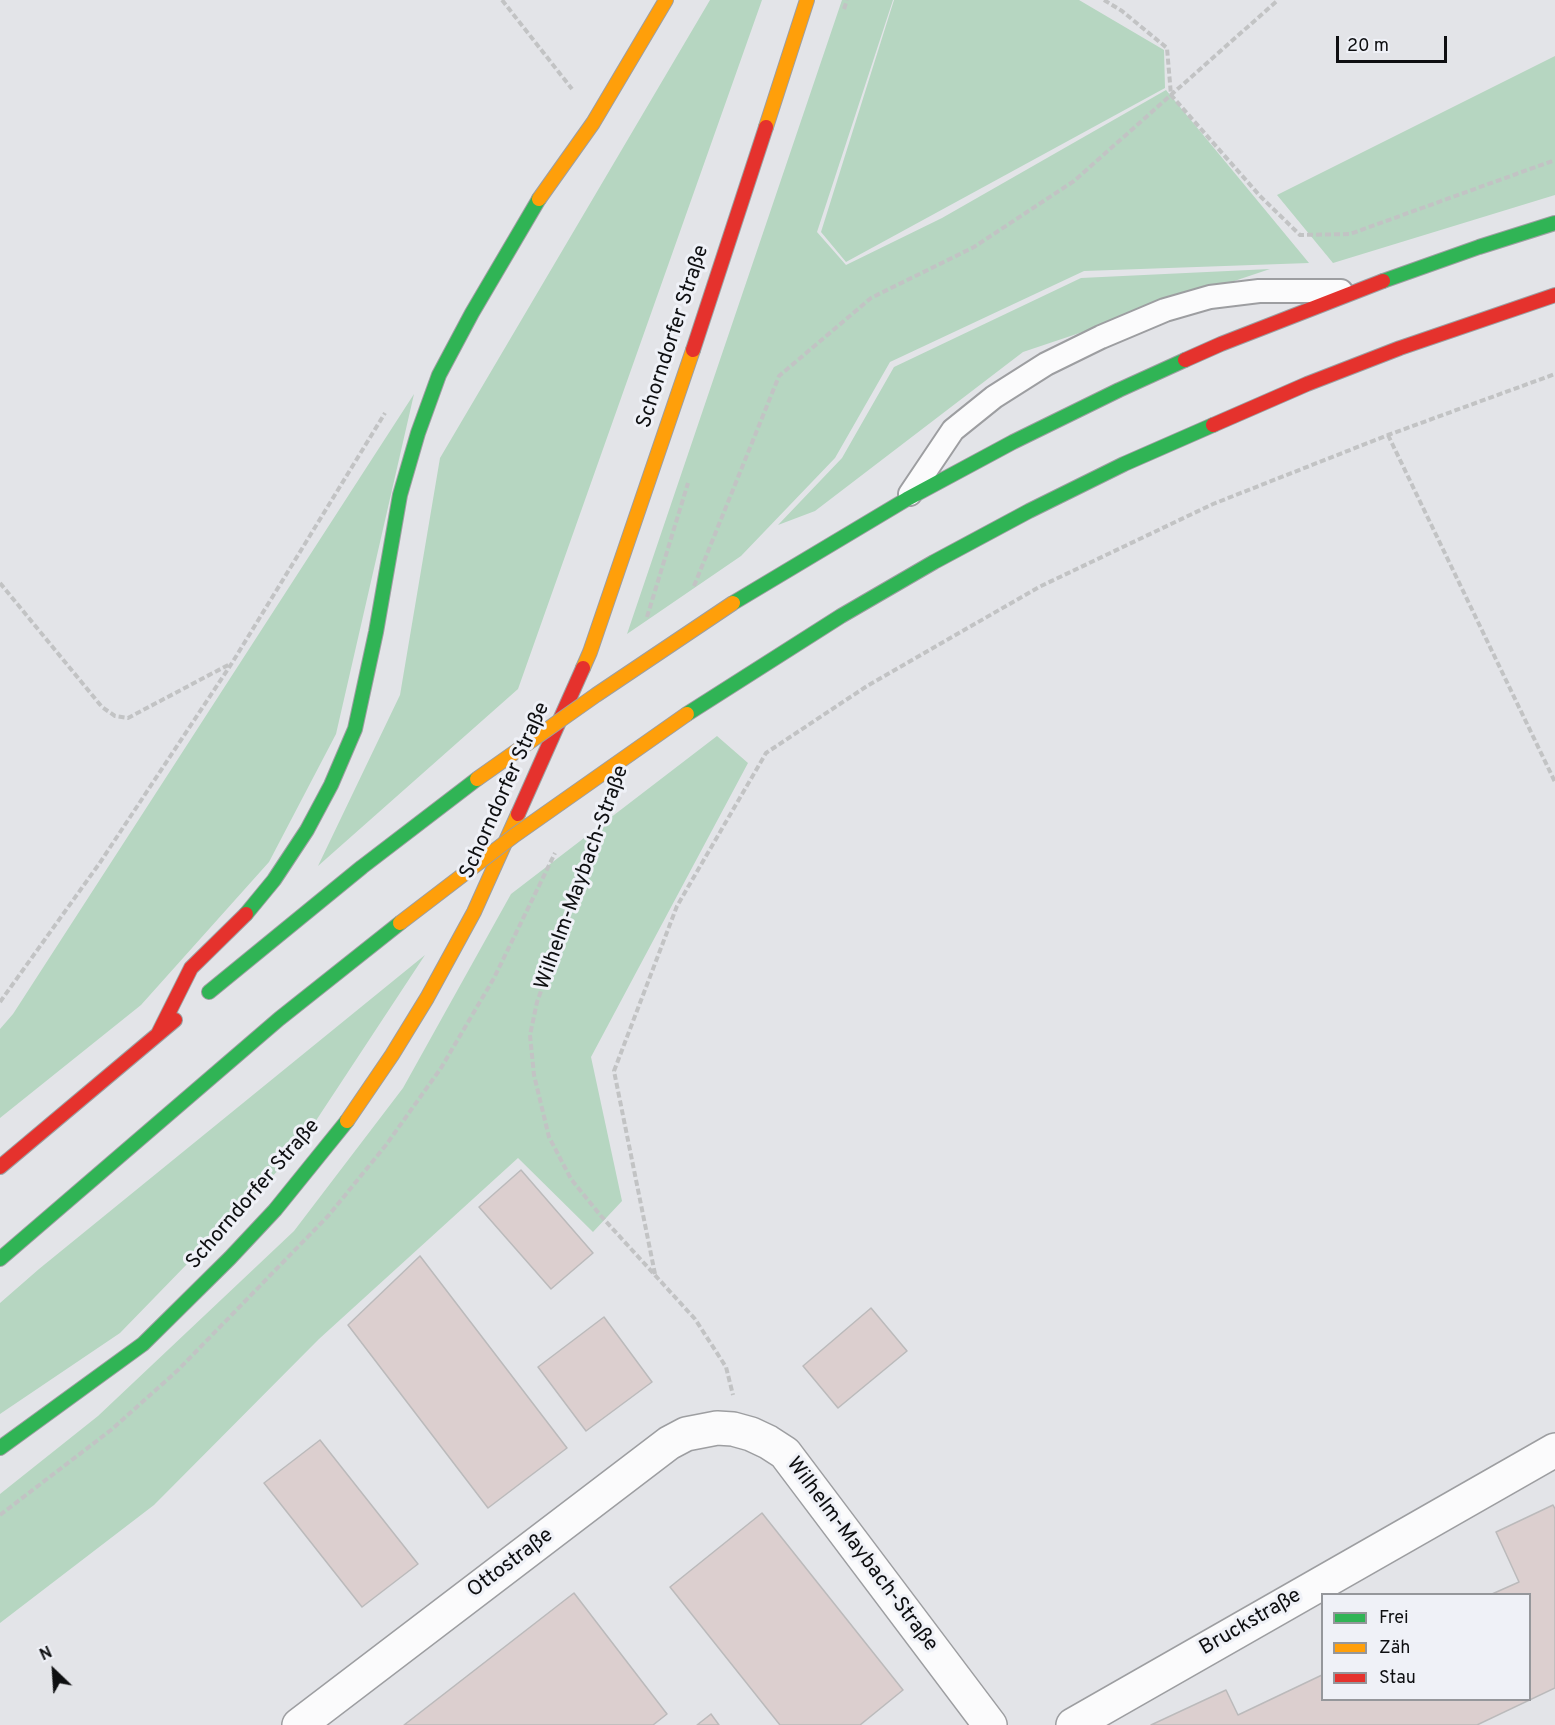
<!DOCTYPE html>
<html>
<head>
<meta charset="utf-8">
<style>
	body { margin:0 }
	#map { position:relative; width:1555px; height:1725px; overflow:hidden; background:#e3e4e8; font-family:Overpass,sans-serif }
	canvas { display:block }
	.legend { position:absolute; left:1321px; top:1593px; width:210px; height:108px; box-sizing:border-box; background:#eff1f7; border:2px solid #95979b; margin:0; padding:8px 10px; list-style:none; font-size:18px; color:#0e0f11 }
	.legend li { display:flex; align-items:center; gap:12px; height:30px }
	.legend b { width:30px; border:2px solid #95979b }
	.north { position:absolute; left:24px; top:1641px; width:60px; height:60px; -webkit-text-stroke:4px #eff1f7; paint-order:stroke; rotate:335deg; font-size:16px; font-weight:700; line-height:24px; text-align:center; color:#0e0f11 }
	.north::after { content:''; display:block; margin:auto; width:21px; height:27px; background:#0e0f11; clip-path:polygon(50% 0,100% 100%,50% 72%,0 100%) }
	.scale { position:absolute; left:1336px; top:36px; width:111px; height:27px; box-sizing:border-box; border:3px solid #0e0f11; border-top:0; padding-left:8px; font-size:18px; line-height:21px; white-space:nowrap; color:#0e0f11; -webkit-text-stroke:4px #eff1f7; paint-order:stroke }
</style>
</head>
<body>
<div id="map">
<canvas width="1555" height="1725"></canvas>
<ul class="legend">
<li><b style="height:8px;background:#30b455"></b>Frei</li>
<li><b style="height:8px;background:#ff9f0a"></b>Zäh</li>
<li><b style="height:8px;background:#e5322d"></b>Stau</li>
</ul>
<div class="north">N</div>
<div class="scale">20 m</div>
</div>
<script>
const g = document.querySelector('canvas').getContext('2d');
g.lineJoin = 'round';
function paint(path, color) { g.fillStyle = color; g.fill(path, 'evenodd'); }
const toPath = rows => new Path2D(rows.map(r => 'M' + r).join(''));
function trace(path, color, width, dash) { g.strokeStyle = color; g.lineWidth = width; g.lineCap = dash ? 'butt' : 'round'; g.setLineDash(dash || []); g.stroke(path); }
function label(font, color, halo, rows, align = 'center') {
  g.font = font + ' Overpass,sans-serif'; g.lineWidth = 6; g.setLineDash([]); g.textBaseline = 'middle'; g.strokeStyle = halo; g.fillStyle = color; for (const [text, x, y, turn = 0] of rows) {
    g.save(); g.translate(x, y); g.rotate((+turn || 0) * Math.PI / 180); g.textAlign = isNaN(turn) ? turn : align; if (halo) g.strokeText(text, 0, 0); g.fillText(text, 0, 0); g.restore();
  }
}
paint(toPath([
	[710,0,762,0,518,689,318,866,400,695,440,458],
	[842,0,893,0,817,232,846,265,942,218,1166,90,1309,263,1084,271,890,362,835,458,741,556,627,634],
	[894,0,1079,0,1164,50,1165,88,846,262,821,232],
	[1555,56,1555,195,1333,263,1277,195],
	[1270,269,1023,352,815,511,778,525,842,458,894,367,1081,278],
	[414,394,336,734,269,862,141,1005,0,1118,0,1029,13,1014],
	[717,736,748,763,591,1057,622,1201,593,1232,518,1158,319,1339,154,1505,0,1623,0,1494,98,1416,294,1231,403,1088,511,894],
	[425,955,294,1154,120,1333,0,1414,0,1303,39,1269]
]), '#b6d6c1');
const building = toPath([
	[521,1170,593,1253,551,1289,479,1207,521,1170],
	[420,1256,567,1448,488,1508,348,1325,420,1256],
	[871,1308,907,1351,838,1408,803,1366,871,1308],
	[604,1317,652,1382,586,1431,538,1367,604,1317],
	[320,1440,418,1564,362,1607,264,1483,320,1440],
	[1553,1505,1555,1509,1555,1688,1477,1725,1151,1725,1226,1690,1238,1715,1322,1675,1322,1700,1530,1700,1530,1594,1492,1594,1519,1582,1496,1532,1553,1505],
	[762,1513,903,1690,860,1725,780,1725,670,1587,762,1513],
	[574,1593,667,1714,653,1725,404,1725,574,1593],
	[711,1714,719,1725,697,1725,711,1714]
]);
paint(building, '#dccfcf');
trace(building, '#bbbabb', 1.5);
const lane = toPath([
	[910,494,953,430,994,397,1046,364,1101,337,1165,310,1210,297,1259,291,1341,291]
]);
const street = toPath([
	[299,1725,669,1443,686,1434,717,1428,733,1429,751,1434,768,1442,785,1453,990,1725],
	[1073,1725,1555,1450]
]);
const fast = toPath([
	[1383,281,1479,247,1555,223],
	[733,603,907,499,1013,442,1119,390,1185,360],
	[687,714,841,616,934,562,1029,511,1124,464,1213,425],
	[246,914,274,880,307,830,331,785,355,729,376,632,400,495,418,433,439,375,472,313,539,199],
	[209,992,362,867,477,779],
	[0,1259,279,1019,400,923],
	[0,1448,143,1344,230,1258,275,1210,347,1121]
]);
const slow = toPath([
	[766,127,807,0],
	[539,199,593,123,666,0],
	[583,668,590,652,693,350],
	[347,1121,392,1055,427,998,474,912,518,814]
]);
const jam = toPath([
	[693,350,766,127],
	[1185,360,1221,344,1383,281],
	[1213,425,1307,384,1400,348,1555,295],
	[518,814,583,668],
	[158,1034,191,968,246,914],
	[0,1167,175,1020]
]);
trace(lane, '#9d9ea1', 26);
trace(street, '#9d9ea1', 36);
trace(fast, '#9d9ea1', 16);
trace(slow, '#9d9ea1', 16);
trace(jam, '#9d9ea1', 16);
trace(toPath([
	[502,0,572,89],
	[1104,0,1122,11,1167,48,1171,95,1260,196,1300,235,1350,234,1555,160],
	[844,9,847,0],
	[1388,435,1555,782],
	[0,583,102,707,115,716,128,718,230,664],
	[694,586,779,376,871,298,974,247,1074,181,1278,0],
	[647,617,688,483],
	[606,814,537,1002,530,1035,534,1075,549,1137,571,1179,601,1216,695,1319,726,1367,733,1395],
	[0,1002,99,864,232,663,385,413],
	[655,1274,614,1071,677,906,766,753,867,686,1039,587,1213,504,1388,435,1555,374],
	[0,1515,111,1430,178,1370,329,1215,386,1145,441,1068,494,978,555,853]
]), '#c2c3c4', 4, [6, 3]);
trace(lane, '#fbfbfc', 22);
trace(street, '#fbfbfc', 33);
trace(fast, '#30b455', 14);
trace(slow, '#ff9f0a', 14);
trace(jam, '#e5322d', 14);
const slowBridge = toPath([
	[477,779,596,695,733,603],
	[400,923,515,835,687,714]
]);
trace(slowBridge, '#9d9ea1', 16, []);
trace(slowBridge, '#ff9f0a', 14);
label('21px', '#0e0f11', '#eff1f7', [
	["Schorndorfer Straße",674,337,-72],
	["Schorndorfer Straße",506,791,-66],
	["Wilhelm-Maybach-Straße",583,878,-70],
	["Schorndorfer Straße",254,1195,-49],
	["Wilhelm-Maybach-Straße",861,1555,53],
	["Ottostraße",511,1564,-37],
	["Bruckstraße",1251,1623,-30]
]);
</script>
</body>
</html>
